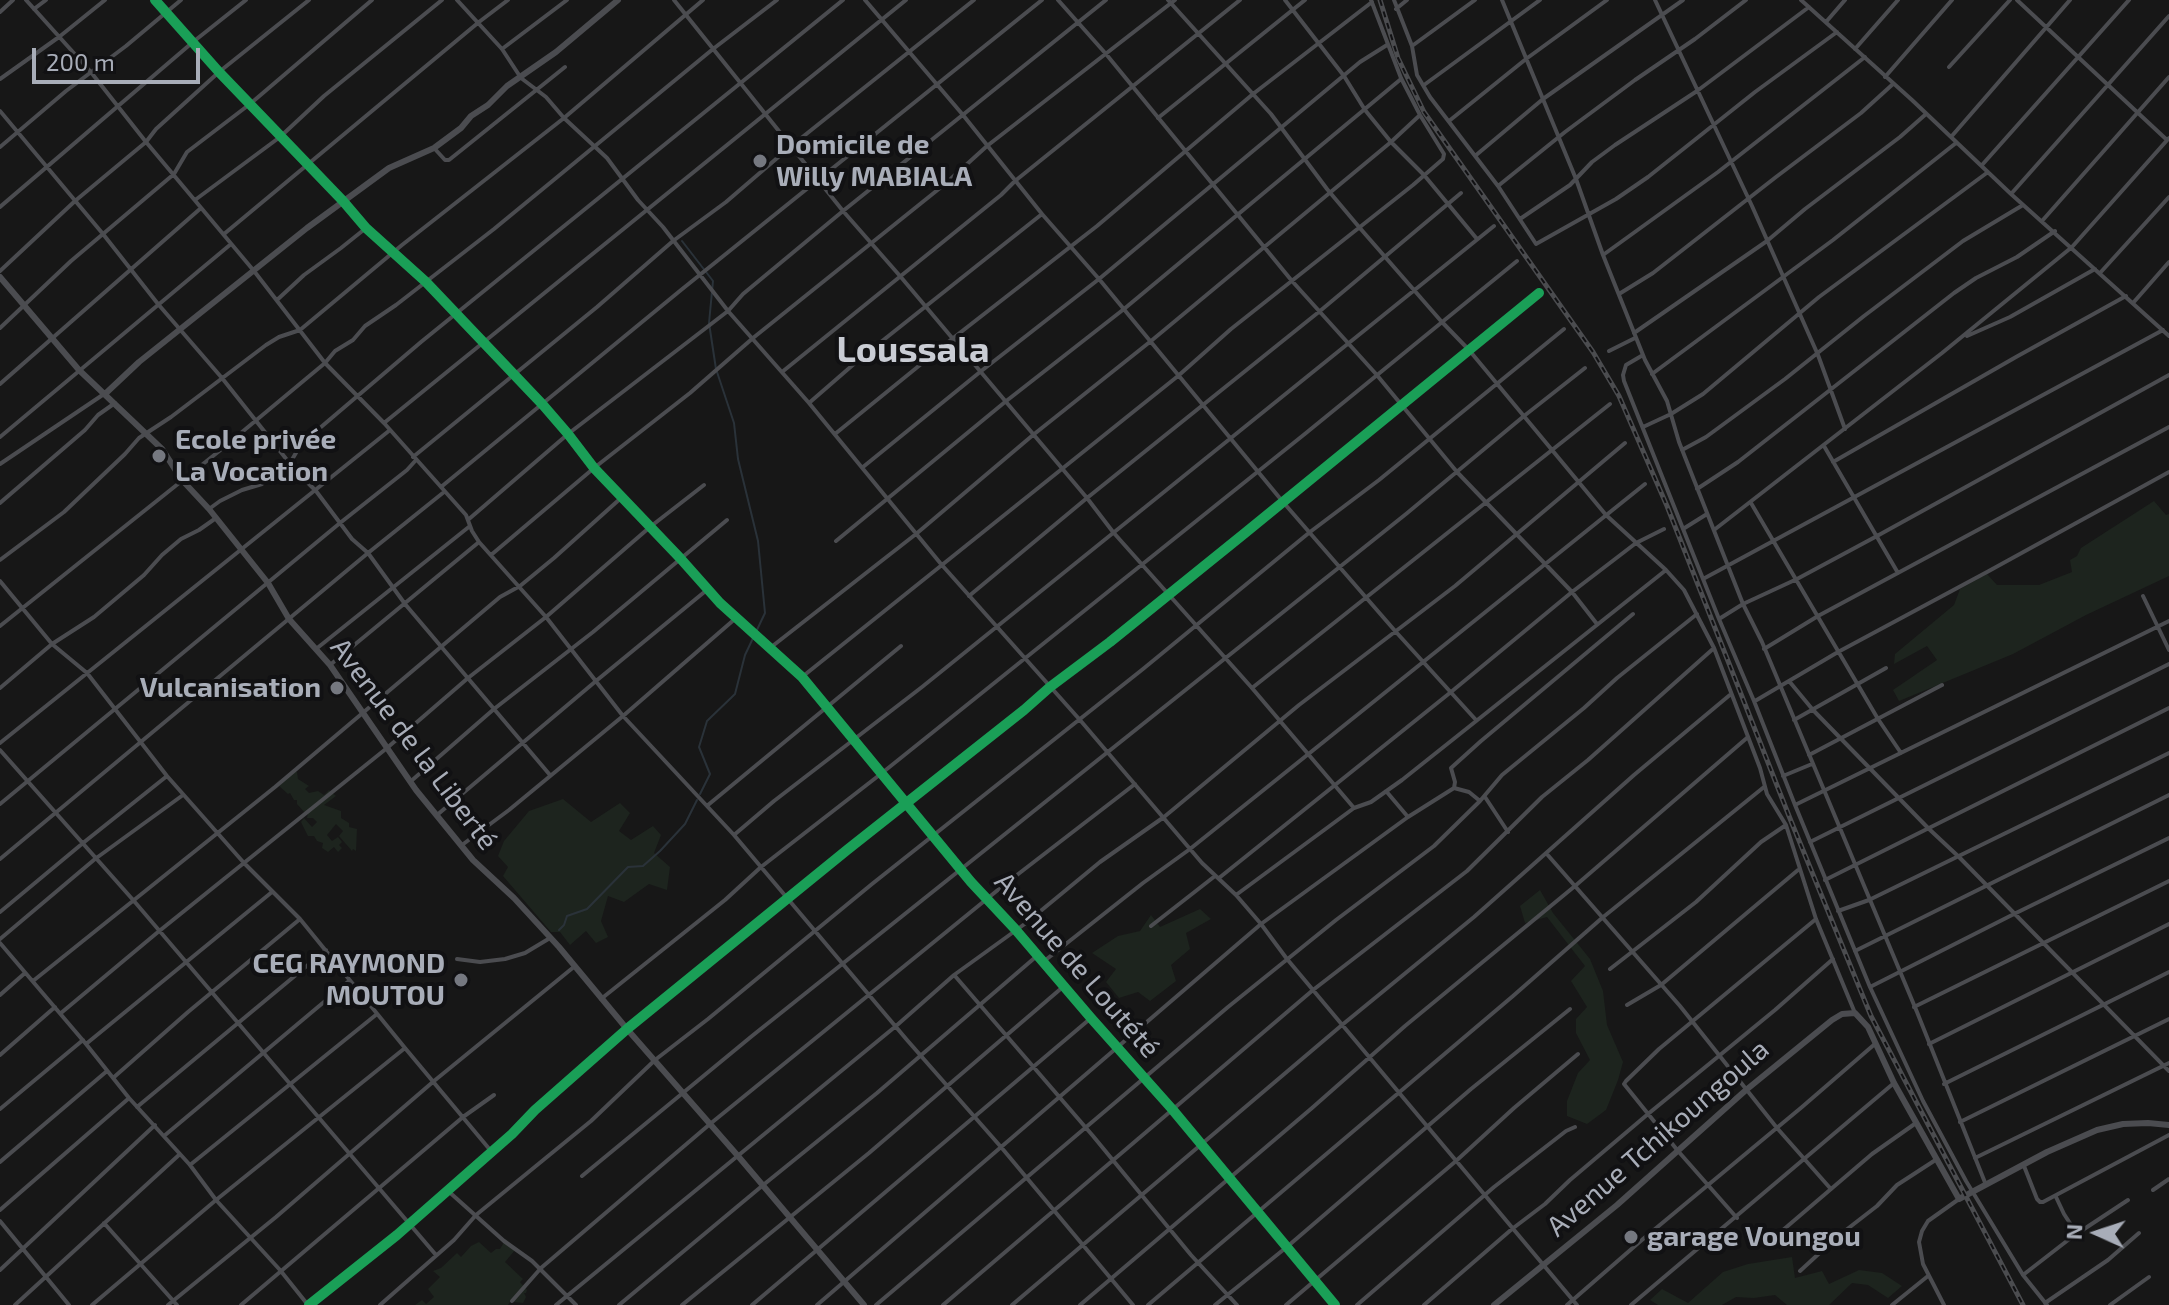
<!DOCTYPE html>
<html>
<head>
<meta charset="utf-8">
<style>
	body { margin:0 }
	#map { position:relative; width:2169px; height:1305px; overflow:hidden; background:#171717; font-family:"Exo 2",sans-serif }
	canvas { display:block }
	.north { position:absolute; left:2057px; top:1193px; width:80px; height:80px; -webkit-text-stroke:6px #111113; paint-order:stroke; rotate:273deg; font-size:22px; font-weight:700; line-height:32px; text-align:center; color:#a8adb8 }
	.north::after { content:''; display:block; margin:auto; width:28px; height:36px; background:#a8adb8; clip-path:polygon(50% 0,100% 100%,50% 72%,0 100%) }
	.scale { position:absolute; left:32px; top:48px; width:168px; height:36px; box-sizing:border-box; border:4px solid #a8adb8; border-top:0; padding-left:10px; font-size:24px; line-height:28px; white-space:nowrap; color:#a8adb8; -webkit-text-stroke:6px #111113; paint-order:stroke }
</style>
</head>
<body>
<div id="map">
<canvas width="2169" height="1305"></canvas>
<div class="north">N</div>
<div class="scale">200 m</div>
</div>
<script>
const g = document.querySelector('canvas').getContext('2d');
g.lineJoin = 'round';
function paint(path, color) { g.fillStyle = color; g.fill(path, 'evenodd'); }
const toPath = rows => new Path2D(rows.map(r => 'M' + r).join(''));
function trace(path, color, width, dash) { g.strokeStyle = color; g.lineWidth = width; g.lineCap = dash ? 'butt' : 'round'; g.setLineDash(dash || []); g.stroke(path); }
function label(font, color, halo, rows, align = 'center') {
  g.font = font + ' "Exo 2",sans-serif'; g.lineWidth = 8; g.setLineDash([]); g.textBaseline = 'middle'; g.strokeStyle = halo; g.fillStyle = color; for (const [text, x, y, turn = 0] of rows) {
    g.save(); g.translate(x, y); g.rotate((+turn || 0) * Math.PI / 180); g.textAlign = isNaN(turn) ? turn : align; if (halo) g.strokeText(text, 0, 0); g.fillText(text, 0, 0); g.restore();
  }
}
paint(toPath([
	[2154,501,2166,515,2169,514,2169,576,2086,615,2013,654,1899,701,1893,690,1937,660,1927,646,1894,664,1895,654,1954,605,1960,589,1987,574,1997,585,2039,585,2072,572,2070,560,2077,556,2081,548],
	[292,772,297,772,298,779,309,786,305,789,309,793,318,791,324,795,329,790,336,796,324,805,341,811,341,818,349,823,349,827,357,829,356,851,353,849,352,851,339,836,343,831,336,824,327,835,332,841,338,837,342,842,339,845,342,848,338,852,334,847,328,852,322,848,323,843,317,841,314,836,308,836,301,822,304,818,312,827,317,822,313,818,307,818,308,813,305,813,297,804,297,800,294,800,290,793,288,794,279,786],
	[563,799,591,822,620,803,630,813,619,831,631,840,653,826,661,835,654,853,670,867,667,890,649,884,624,902,608,896,601,921,608,937,596,943,586,931,570,945,560,932,551,932,503,876,508,867,498,856,504,841,529,811],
	[1540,890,1553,913,1590,959,1603,991,1607,1025,1623,1062,1618,1080,1606,1110,1587,1124,1567,1116,1567,1101,1578,1073,1590,1060,1576,1033,1576,1019,1587,1007,1571,981,1585,966,1547,917,1525,923,1520,906],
	[1200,909,1211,919,1186,933,1190,949,1171,965,1176,981,1150,1001,1138,992,1119,998,1106,982,1116,969,1092,953,1118,936,1140,931,1151,915,1160,927],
	[506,1239,515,1250,505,1262,523,1279,520,1282,527,1290,526,1293,524,1293,526,1297,523,1303,514,1302,512,1299,508,1305,415,1305,422,1300,426,1304,434,1297,428,1289,440,1277,433,1271,441,1268,457,1253,461,1257,471,1246,479,1242,491,1253,496,1249,500,1249],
	[1792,1257,1795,1278,1822,1271,1829,1284,1859,1270,1882,1273,1902,1286,1888,1298,1868,1285,1852,1283,1829,1305,1787,1305,1775,1295,1754,1298,1736,1297,1722,1305,1658,1305,1650,1300,1662,1289,1688,1303,1723,1272,1748,1264]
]), '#1d241e');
trace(toPath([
	[682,241,713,281,709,323,716,369,734,423,738,459,758,541,765,613,745,655,735,694,707,721,699,747,710,774,700,794],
	[559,930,564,925,567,916,587,909,628,867,643,866,660,851,685,824,697,800]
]), '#2a3239', 2);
trace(toPath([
	[26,0,90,71,146,142,254,271,325,363,384,423,466,515,472,531,479,542,546,617,623,716,734,835,907,1040,1001,1147,1133,1305],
	[155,0,219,72,343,201,366,228,426,282,543,405,568,434,594,468,680,558,720,603,802,677,971,882,1015,929,1091,1018,1172,1109,1335,1305],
	[457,0,502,49,521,78,546,97,564,118,607,158,638,200,663,227,728,311,809,403,941,564,1080,720,1202,863,1236,895,1261,924,1287,959,1577,1305],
	[674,0,843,211,900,276,1087,498,1113,532,1252,688,1354,808],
	[865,0,963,115,1042,214,1099,279,1283,502,1396,632,1476,720],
	[1058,0,1106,54,1292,281,1376,374,1457,472,1572,592,1597,624],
	[1168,0,1271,114,1327,189,1359,227,1441,321,1469,350,1606,515,1666,570,1684,590,1714,648,1760,768,1767,794,1786,825,1816,919,1855,1013],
	[1285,0,1344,76,1365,110,1391,142,1424,175,1477,239],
	[1394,0,1412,46,1417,75,1430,97,1498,186,1536,244,1616,199,1648,177,1755,92,1837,32],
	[1502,0,1576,179,1603,255,1645,360,1667,401,1679,442,1743,604,1762,642,1917,1012,1986,1185],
	[1655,0,1752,206,1818,355,1845,429],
	[1801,0,1912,100,2011,194,2169,336],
	[2017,0,2167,140],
	[34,9,46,0],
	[1396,9,1407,0],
	[0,12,13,0],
	[1826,22,1845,0],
	[1412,46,1475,0],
	[502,49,567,0],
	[1855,49,1898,0],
	[1949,67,2010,0],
	[1885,77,1952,0],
	[0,79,59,37,105,0],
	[1424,85,1540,0],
	[0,111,103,234,158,304,222,378,295,470,316,491,352,539,368,553,405,604,550,775],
	[1158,118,1305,0],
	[1449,121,1526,59,1607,0],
	[1951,137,2070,0],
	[0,147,66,91,126,46,181,0],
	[434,148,445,160,449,160,565,67],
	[1475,156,1543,99,1683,0],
	[1982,165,2129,0],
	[1498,186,1565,132,1635,80,1695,39,1746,0],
	[2011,194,2169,16],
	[195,200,280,137,324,96,442,0],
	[0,207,193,42,246,0],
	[1520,219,1570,185,1592,162,1615,145,1697,91,1809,7],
	[2042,221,2169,77],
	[224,234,479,22,508,0],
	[1603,255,1718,172,1865,57],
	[0,271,75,201,146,142,156,129,219,72,309,0],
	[2100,273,2169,197],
	[1619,294,1653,273,1776,177,1861,113,1893,84],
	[277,300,304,275,341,248,366,228],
	[2133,303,2169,262],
	[0,328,71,261,174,174,187,152,250,104,372,0],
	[1634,333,1767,241,1805,209,1900,137,1926,114],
	[1967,336,2010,317,2095,269],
	[1609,351,1635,338],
	[1643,355,1626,365,1623,375,1624,381,1719,619,1754,701,1795,805,1870,987,1923,1101,1966,1181,2023,1275,2047,1305],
	[782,372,1001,195,1015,181,1240,0],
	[1652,374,1833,240,1956,143],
	[0,384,201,208],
	[809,403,862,357,1042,214],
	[384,423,906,0],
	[1643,427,1671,414,1703,394,1819,297,1988,172],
	[835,434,952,339,1097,226,1253,94,1372,2],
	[0,437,231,244],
	[1824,446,1898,573],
	[1682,450,1706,437,1785,379,1864,316,1963,241,2023,205],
	[413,457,597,307,673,241,726,202,790,147,974,0],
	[1833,462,2016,357,2126,296],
	[0,464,104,394],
	[863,467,980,372,1099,279,1360,62,1387,45],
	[441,487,681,290,1042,0],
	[1697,489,1738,462,1954,293,1976,278,2017,257,2055,231],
	[0,503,85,430,98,415,115,403],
	[1751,503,1878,719,1901,753],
	[209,509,220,501,242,490,262,484,290,463,300,446,314,433,421,342,843,0],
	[469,519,568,434,728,311,743,294,843,211,1106,0],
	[1683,529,1707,514],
	[1714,530,1942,353,2072,247,2169,138],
	[836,541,1005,402,1124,309,1401,79],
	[491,555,594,468,690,393,753,338,945,184,987,146,1175,0],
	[0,560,64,512,125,454,139,438,171,417,266,345,279,337,300,330,402,245,564,118,703,0],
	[1703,579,2163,330],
	[0,581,52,644,87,673,167,776,244,863,300,919,405,1048,491,1151],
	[969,596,1087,498,1320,311,1461,193],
	[2143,596,2169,650],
	[1719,619,1743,604,1797,579,1877,536,2169,375],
	[0,626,218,452,325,363,335,351,353,340,365,326,396,305,494,229,713,49,777,0],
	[770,648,916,534,1033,435,1151,341,1391,142,1420,115],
	[316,649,470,526],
	[1764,649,1818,616,2169,427],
	[330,665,479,542],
	[802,677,1178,376,1231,329,1413,185,1443,159,1444,154,1420,115,1401,78,1371,0],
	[1789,681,1813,710,1928,828,1959,857,2169,1071],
	[0,688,52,644,94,617,144,575,162,555,181,539,199,530,216,518],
	[1252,688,1610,404],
	[1755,701,1838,652,1987,572,2169,472],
	[1794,720,1886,668],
	[0,743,390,430],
	[0,750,134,901,436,1255],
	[1809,755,1942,685],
	[1783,776,1812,764],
	[410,782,494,709,593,632,727,520],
	[1454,788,1455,782,1451,768,1481,741,1633,614],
	[1386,791,1408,817],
	[1485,797,1508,832],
	[0,804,340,523,407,470,416,460],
	[708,805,901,646],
	[1795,805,2169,621],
	[437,815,596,681,708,589],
	[734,835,774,801,922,687,1494,226],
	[1810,842,2169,664],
	[462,845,509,810,623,716,736,618],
	[1546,853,1680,1006,1777,1128,1830,1188],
	[0,859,368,553,444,492],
	[1219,878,1451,692,1572,592,1636,543,1664,529],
	[1825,880,2169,708],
	[1236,895,1354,808,1371,802,1402,780,1666,570],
	[1838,911,1869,900,2169,753],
	[0,912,83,843,167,776],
	[1151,926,1215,876],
	[0,939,95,859,183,795],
	[0,943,86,1044,129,1098,190,1165,216,1200,280,1270,308,1305],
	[1855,951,2169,795],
	[457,959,480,962,505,959,525,953,550,938],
	[1043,962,1143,883,1190,849,1645,484],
	[1610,969,1696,902,1761,842,1786,825],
	[955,976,1093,1136,1191,1255,1237,1305],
	[33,981,275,787,500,597,520,586,554,558,621,498],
	[1870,987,2014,914,2169,838],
	[0,995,25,973],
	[601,999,725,900,761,867,882,773,1306,433,1517,261],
	[1627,1005,1661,985,1798,870],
	[1914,1007,2169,881],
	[61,1013,158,932,387,748,468,678,546,617,650,527,704,485],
	[86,1044,272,892],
	[1929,1044,2169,924],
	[0,1055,55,1007],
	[113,1078,188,1012,300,919],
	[1944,1084,2169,972],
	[137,1107,326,950],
	[0,1109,83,1040],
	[1960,1122,2169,1019],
	[164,1136,349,981],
	[1975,1158,2169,1063],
	[0,1162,107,1071],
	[190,1165,377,1014],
	[2024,1166,2037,1199,2040,1202,2043,1202,2169,1135],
	[582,1176,752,1036,1406,514,1524,416,1585,368],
	[447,1190,504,1241,532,1261,576,1305],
	[2153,1190,2169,1179],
	[2056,1197,2064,1214,2077,1234],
	[0,1210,128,1099],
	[1737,1218,1678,1151,1624,1084,1626,1081,1659,1049,1816,919],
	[0,1221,69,1305],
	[104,1223,177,1305],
	[1776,1236,1872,1154,1916,1123],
	[0,1270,155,1125],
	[1800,1271,1837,1237,1877,1206,1897,1185,1937,1159],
	[2023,1275,2072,1237,2128,1200],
	[512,1301,541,1268,710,1124,1004,885,1135,784],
	[2045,1303,2108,1260,2139,1233],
	[15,1305,180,1154],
	[92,1305,216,1200,405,1048],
	[168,1305,276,1217,434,1081,575,966],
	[241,1305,463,1117,494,1095],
	[309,1305,397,1235,512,1134,535,1110,627,1029,847,850,1024,710,1050,687,1110,642,1245,533,1539,293],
	[380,1305,454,1240,476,1215,591,1121,655,1060,708,1019,872,884,1143,669,1310,532,1379,480,1564,329],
	[556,1305,896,1026,954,975,1026,923,1100,862,1164,817,1299,705,1455,586,1625,443],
	[619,1305,762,1186,877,1093,1038,955],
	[682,1305,869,1153,1064,986],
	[752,1305,1091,1018],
	[817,1305,1261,924,1408,817,1454,788,1469,792,1480,801],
	[876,1305,1228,1007,1336,920,1434,846,1480,801,1502,775,1584,708,1617,678,1697,614],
	[943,1305,1313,990,1467,871,1542,797,1588,760,1714,648],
	[1012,1305,1342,1025,1474,917,1634,775,1731,694],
	[1080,1305,1312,1108,1405,1026,1575,886,1748,737],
	[1148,1305,1513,996,1602,918,1764,787],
	[1215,1305,1288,1246,1471,1089,1570,1009],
	[1286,1305,1456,1161,1514,1108,1578,1054],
	[1357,1305,1494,1187,1566,1131,1575,1127],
	[1424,1305,1512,1229,1545,1204,1570,1180,1648,1114,1775,1010,1833,959],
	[1567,1305,1643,1239,1802,1107,1876,1043],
	[1631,1305,1894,1083],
	[1892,1305,1928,1276],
	[1944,1305,1923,1264,1919,1242,1922,1231,1928,1221,1959,1199],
	[2110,1305,2149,1277]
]), '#4b4c50', 4);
trace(toPath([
	[0,277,79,370,162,449,182,480,209,509,268,583,289,619,330,665,416,790,473,860,514,898,559,947,627,1029,738,1156,864,1305],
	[105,394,139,362,307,228,389,168,434,148,461,128,471,116,488,105,507,86,556,52,618,0],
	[1494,1305,1617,1205,1746,1090,1832,1020,1842,1014,1855,1013,1868,1027,1894,1083,1959,1199,2047,1152,2097,1130,2123,1124,2148,1123,2169,1125]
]), '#4b4c50', 6);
const rail = toPath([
	[1380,0,1398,58,1424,112,1593,352,1619,396,1667,506,1791,821,1871,1016,2023,1305]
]);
trace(rail, '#4b4c4f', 5);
trace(rail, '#111113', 2, [6]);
trace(toPath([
	[155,0,219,72,343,201,366,228,426,282,543,405,568,434,594,468,680,558,720,603,802,677,971,882,1015,929,1091,1018,1172,1109,1335,1305],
	[309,1305,397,1235,512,1134,535,1110,627,1029,847,850,1024,710,1050,687,1110,642,1245,533,1539,293]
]), '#1a9f57', 10);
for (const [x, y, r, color] of [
	[760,161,8,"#757880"],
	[159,456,8,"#757880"],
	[337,688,8,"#757880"],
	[461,980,8,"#757880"],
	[1631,1237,8,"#757880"]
]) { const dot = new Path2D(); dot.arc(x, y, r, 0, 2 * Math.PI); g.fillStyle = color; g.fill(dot); trace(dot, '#111113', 3); }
label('bold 28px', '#a8adb8', '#111113', [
	["Domicile de",776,145],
	["Willy MABIALA",776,177],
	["Ecole privée",175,440],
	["La Vocation",175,472],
	["Vulcanisation",321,688,"right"],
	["CEG RAYMOND",445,964,"right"],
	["MOUTOU",445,996,"right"],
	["garage Voungou",1647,1237]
], 'left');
label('28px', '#a8adb8', '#111113', [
	["Avenue de la Liberté",414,744,53],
	["Avenue de Loutété",1077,965,49],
	["Avenue Tchikoungoula",1658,1138,-41]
]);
label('bold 36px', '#c9ccd4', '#111113', [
	["Loussala",913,350]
]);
</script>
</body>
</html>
